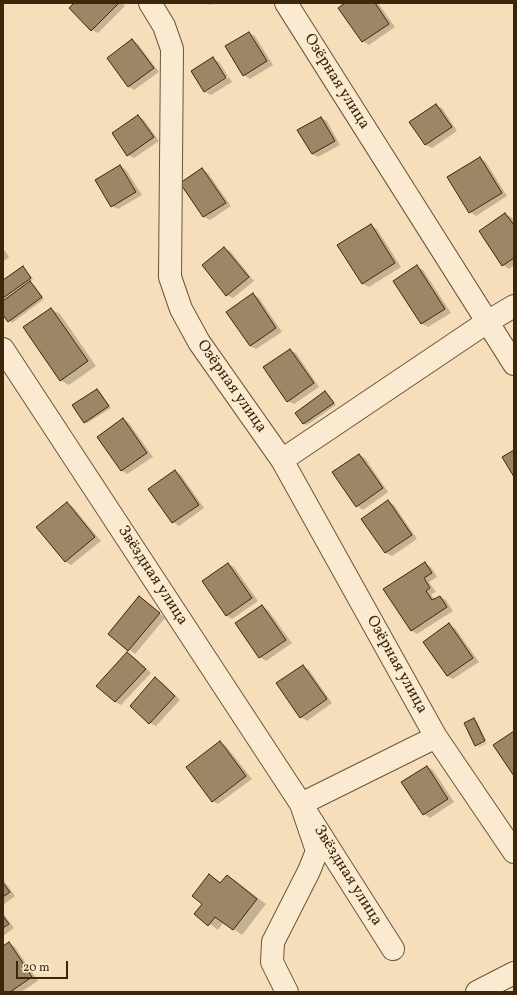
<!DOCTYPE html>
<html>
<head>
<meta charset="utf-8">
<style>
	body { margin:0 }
	#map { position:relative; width:517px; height:995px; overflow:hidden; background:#f7deba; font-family:Vollkorn,serif }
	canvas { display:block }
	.frame { position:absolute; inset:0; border:4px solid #3c270a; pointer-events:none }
	.scale { position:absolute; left:16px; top:961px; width:52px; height:18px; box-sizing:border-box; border:2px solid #3c270a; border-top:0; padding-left:5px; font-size:12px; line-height:14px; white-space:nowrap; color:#3c270a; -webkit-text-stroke:3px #faead2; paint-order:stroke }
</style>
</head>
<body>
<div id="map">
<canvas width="517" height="995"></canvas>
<div class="frame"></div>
<div class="scale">20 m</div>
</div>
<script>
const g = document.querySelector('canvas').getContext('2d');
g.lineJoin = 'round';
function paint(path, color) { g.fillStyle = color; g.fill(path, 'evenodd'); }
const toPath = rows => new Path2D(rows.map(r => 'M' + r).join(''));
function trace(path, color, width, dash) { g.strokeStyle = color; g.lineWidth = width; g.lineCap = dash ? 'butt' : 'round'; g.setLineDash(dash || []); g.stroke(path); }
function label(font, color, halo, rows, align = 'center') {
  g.font = font + ' Vollkorn,serif'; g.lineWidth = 3; g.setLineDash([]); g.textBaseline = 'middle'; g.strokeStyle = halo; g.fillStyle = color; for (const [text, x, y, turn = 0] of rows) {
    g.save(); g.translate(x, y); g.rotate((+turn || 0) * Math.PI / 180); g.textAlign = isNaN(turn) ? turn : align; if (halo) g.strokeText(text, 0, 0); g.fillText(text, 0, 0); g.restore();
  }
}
paint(toPath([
	[76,3,122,3,125,6,98,33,92,30],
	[206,3,214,3,210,5],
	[347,3,378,3,395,27,369,45,363,41,340,8],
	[249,33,255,36,273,65,250,79,244,75],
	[132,40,138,44,159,72,134,90,128,86],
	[213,59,219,62,228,76,206,90,206,92,229,77,232,82,211,95,205,92],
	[436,105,442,108,457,131,432,148,426,145,410,122],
	[138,116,144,120,159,141,134,158,128,155],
	[321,118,327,121,340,145,318,157,312,154],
	[480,158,486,162,507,196,476,216,470,212,448,178],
	[120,166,126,170,142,195,118,209,112,206],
	[202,169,208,173,231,206,210,220,204,217,181,183],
	[505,214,511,217,514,221,514,265,509,269,503,265],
	[371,225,377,229,401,267,369,287,363,284,339,246],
	[3,248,9,257,3,262],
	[225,248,231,252,254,281,233,298,227,295],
	[23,267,25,269,33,279,30,282,33,284,44,299,12,323,3,313,3,281],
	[417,267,423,270,451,313,428,327,422,324,395,281],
	[253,294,259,298,282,332,256,349,250,346],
	[51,309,60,314,96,366,69,385,60,380],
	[290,350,296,353,319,387,294,404,288,401],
	[97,390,100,392,111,408,87,423,85,422],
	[325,393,328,394,336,405,307,425,304,424,297,413],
	[123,419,129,423,153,457,127,474,121,470],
	[359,455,365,458,388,492,363,510,357,506],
	[175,471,181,475,204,508,179,526,173,522],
	[388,501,394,505,417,539,392,556,386,553,363,519],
	[67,503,73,507,101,541,71,565,65,561],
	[425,563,431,567,437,577,429,582,436,592,431,594,435,600,440,597,446,600,453,611,417,634,411,630],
	[228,564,234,567,258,601,232,619,226,615],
	[145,601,165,618,135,654,109,634],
	[262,606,268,610,292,643,266,661,260,657],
	[449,625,455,628,479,662,453,679,447,676],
	[128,654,134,657,151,673,121,705,115,702,98,685],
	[303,666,309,670,332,703,307,721,301,717],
	[156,679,162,682,180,700,156,726,150,723],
	[474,720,477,721,486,740,476,744],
	[220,742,226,746,252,779,218,804,212,801],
	[487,742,487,743,479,747,478,746],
	[427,767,433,770,454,802,430,818,424,814],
	[209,875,222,883,227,876,236,881,266,904,242,935,224,922,218,930,196,914,204,904],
	[3,879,15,896,3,905],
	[3,913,14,928,3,936],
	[9,943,15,947,38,981,21,992,5,992,3,990,3,947]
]), '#0003');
const building = toPath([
	[74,3,119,3,91,31,69,8,74,3],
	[345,3,375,3,389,24,362,42,338,8,345,3],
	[249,32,267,61,243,76,225,46,249,32],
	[132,39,154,68,128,87,107,58,132,39],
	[213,57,226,78,204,92,191,71,213,57],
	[436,104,452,127,425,145,409,122,436,104],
	[138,115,154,137,127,156,112,133,138,115],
	[321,117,335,141,312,154,297,130,321,117],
	[480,157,502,193,469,213,447,177,480,157],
	[120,165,136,192,111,207,95,180,120,165],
	[202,168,226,203,203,217,180,183,202,168],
	[505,213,514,225,514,258,502,266,479,231,505,213],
	[371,224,395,263,362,284,337,245,371,224],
	[224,247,249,277,226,296,202,265,224,247],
	[417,265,445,309,421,324,393,281,417,265],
	[23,266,31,278,3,298,3,280,23,266],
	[30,281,42,297,8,322,3,315,3,301,30,281],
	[253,293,276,328,250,346,226,312,253,293],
	[51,308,88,361,60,381,23,327,51,308],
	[290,349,314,383,287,402,263,367,290,349],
	[97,389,109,406,84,423,72,405,97,389],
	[325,391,334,403,303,424,295,413,325,391],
	[123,418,147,453,121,471,97,437,123,418],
	[514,450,514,477,502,457,514,450],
	[359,454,383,488,356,507,332,472,359,454],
	[175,470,199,505,172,523,148,489,175,470],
	[388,500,412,535,385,553,361,519,388,500],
	[67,502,95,537,65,562,36,527,67,502],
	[425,562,432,573,424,578,430,588,426,591,432,600,440,596,447,607,411,631,383,589,425,562],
	[228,563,252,598,226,616,202,581,228,563],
	[139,596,160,613,128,651,108,634,139,596],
	[262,605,286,640,259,658,235,623,262,605],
	[449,623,473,658,447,676,423,642,449,623],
	[127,652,146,669,115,702,96,686,127,652],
	[303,665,327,699,300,718,276,683,303,665],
	[155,677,175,696,149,724,130,706,155,677],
	[474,718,485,741,475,746,464,723,474,718],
	[514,731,514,776,493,745,514,731],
	[220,741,246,776,212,802,186,767,220,741],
	[427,766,448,799,423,815,401,782,427,766],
	[209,874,220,883,227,875,257,899,233,930,215,917,208,926,194,914,202,904,192,896,209,874],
	[3,883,10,892,3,897,3,883],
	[3,916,9,924,3,928,3,916],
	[9,942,32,977,10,992,3,992,3,946,9,942]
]);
paint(building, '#9d8666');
trace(building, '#3c270a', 1);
const minor = toPath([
	[150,3,164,26,172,49,170,277,181,309,199,342,282,460,436,737,514,852],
	[286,3,514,364],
	[3,349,301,804,393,949],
	[282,460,487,322,514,306],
	[287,992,272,962,273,942,309,871,317,851,301,804,436,737],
	[477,992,514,973]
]);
trace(minor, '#6b5536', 24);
trace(minor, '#faead2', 22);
label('16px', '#3c270a', '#faead2', [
	["Озёрная улица",336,82,58],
	["Озёрная улица",231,387,55],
	["Звёздная улица",152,576,57],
	["Озёрная улица",396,665,61],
	["Звёздная улица",347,876,58]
]);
</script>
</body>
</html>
